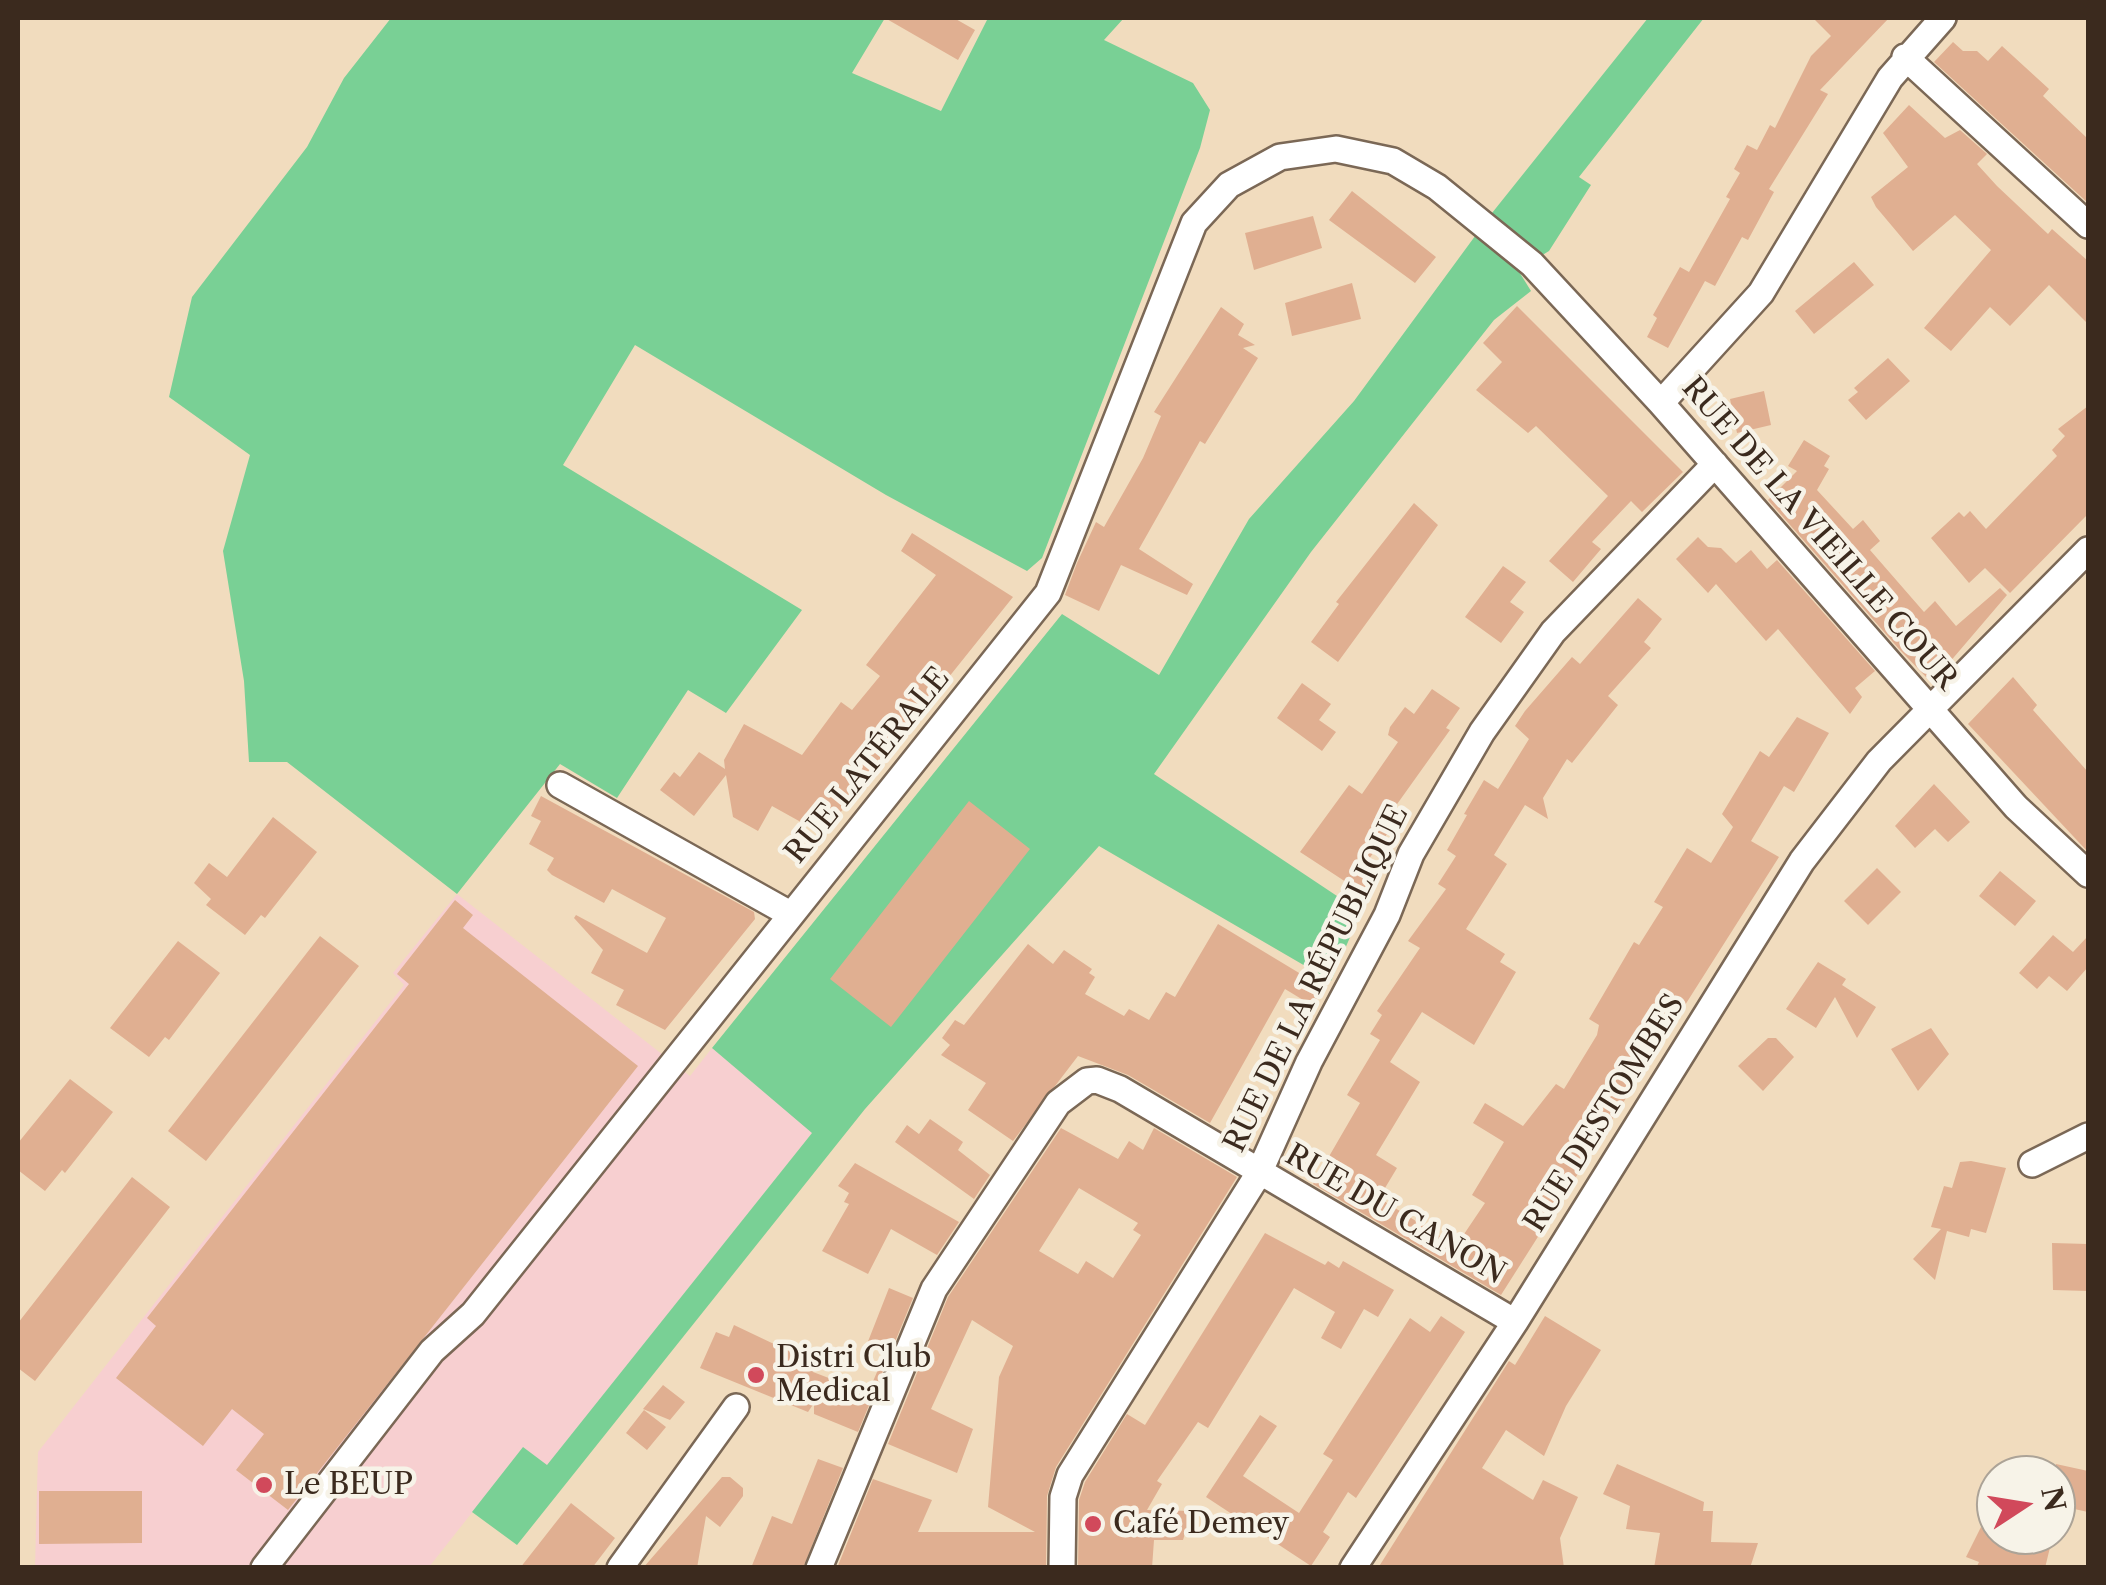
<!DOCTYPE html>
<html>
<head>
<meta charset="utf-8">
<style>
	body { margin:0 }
	#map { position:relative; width:2106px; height:1585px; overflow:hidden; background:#f1dcbe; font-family:"Libre Caslon Text",serif }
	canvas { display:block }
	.frame { position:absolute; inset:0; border:20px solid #3b2a1e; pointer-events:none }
	.north { position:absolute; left:1976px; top:1455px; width:100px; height:100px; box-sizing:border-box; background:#f7f3e8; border:2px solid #aca397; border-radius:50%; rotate:78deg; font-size:28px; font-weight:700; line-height:40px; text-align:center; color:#3b2a1e }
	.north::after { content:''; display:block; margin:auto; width:35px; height:45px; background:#d1495b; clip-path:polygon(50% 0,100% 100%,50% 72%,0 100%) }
</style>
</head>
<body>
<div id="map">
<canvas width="2106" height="1585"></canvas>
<div class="frame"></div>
<div class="north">N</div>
</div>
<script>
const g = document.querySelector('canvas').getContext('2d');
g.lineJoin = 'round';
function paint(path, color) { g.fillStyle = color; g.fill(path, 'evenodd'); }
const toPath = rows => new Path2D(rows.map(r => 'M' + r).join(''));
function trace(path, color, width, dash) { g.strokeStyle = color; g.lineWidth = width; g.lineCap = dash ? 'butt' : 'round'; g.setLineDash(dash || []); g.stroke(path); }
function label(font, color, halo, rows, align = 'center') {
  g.font = font + ' "Libre Caslon Text",serif'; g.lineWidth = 9; g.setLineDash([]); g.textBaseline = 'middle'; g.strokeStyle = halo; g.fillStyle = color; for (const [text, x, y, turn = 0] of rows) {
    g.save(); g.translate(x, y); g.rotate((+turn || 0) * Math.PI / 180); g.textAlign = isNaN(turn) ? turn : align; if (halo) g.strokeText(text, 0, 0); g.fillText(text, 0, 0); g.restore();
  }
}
paint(toPath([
	[457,894,690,1076,712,1048,813,1132,547,1466,523,1448,429,1567,35,1568,38,1452,404,985,393,973]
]), '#f7cfd0');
paint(toPath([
	[391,18,885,18,852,73,941,111,988,18,1124,18,1104,40,1193,83,1210,110,1200,148,1042,558,1027,571,886,495,635,345,563,465,802,610,726,713,688,690,617,798,560,764,457,894,287,762,249,762,244,681,223,551,250,455,169,397,192,297,307,147,344,78],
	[1648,18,1704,18,1579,177,1591,185,1549,251,1518,270,1531,291,1494,320,1311,552,1154,774,1361,912,1331,981,1099,846,865,1109,517,1545,472,1512,523,1447,547,1465,812,1133,712,1048,1062,614,1159,675,1249,519,1354,401,1492,213]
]), '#79d095');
paint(toPath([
	[885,18,954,18,975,30,958,60],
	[1813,18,1889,18,1820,90,1828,94,1769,189,1774,192,1748,240,1742,237,1715,286,1705,281,1668,348,1647,337,1657,318,1653,315,1680,267,1689,272,1730,199,1726,197,1740,173,1734,169,1747,145,1757,150,1770,125,1775,128,1811,56,1831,36],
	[1953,42,1963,51,1977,51,1988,61,2002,46,2049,89,2043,96,2088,139,2088,203,1934,62],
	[1909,105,1945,138,1960,130,1987,154,1977,164,1997,186,2048,234,2052,229,2088,261,2088,324,2049,285,2010,326,1990,307,1951,351,1924,328,1991,250,1955,215,1913,251,1876,207,1871,197,1908,167,1883,133],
	[1352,191,1436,257,1415,283,1329,220],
	[1313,216,1322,248,1254,270,1245,233],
	[1854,262,1874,285,1814,334,1795,311],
	[1352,283,1361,319,1292,336,1285,303],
	[1517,306,1683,472,1642,512,1631,501,1592,542,1601,549,1573,582,1549,561,1608,496,1536,426,1528,433,1476,390,1502,362,1483,343],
	[1221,307,1244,324,1238,335,1255,345,1243,348,1258,358,1205,444,1200,441,1139,549,1193,584,1187,595,1121,565,1099,611,1065,595,1077,563,1096,522,1104,527,1143,458,1161,416,1154,412],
	[1888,358,1910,381,1866,420,1848,400,1858,392,1854,388],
	[1764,391,1771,425,1737,433,1730,399],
	[2088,406,2088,514,2010,593,1985,568,1969,583,1931,538,1959,512,1964,517,1970,511,1986,529,2057,456,2052,450,2065,436,2058,429],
	[1804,440,1830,456,1824,466,1829,469,1817,490,1853,529,1863,520,1880,541,1870,550,1924,612,1935,601,1956,626,2000,588,2007,595,1937,677,1926,677,1899,649,1768,500,1797,471,1788,466],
	[1414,503,1438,525,1338,662,1311,642,1339,604,1336,602],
	[912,533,1013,597,836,818,827,813,817,831,772,806,758,831,733,817,726,775,694,816,660,790,674,772,680,777,699,752,725,769,724,760,744,724,802,755,841,702,852,710,880,676,866,665,936,575,901,551],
	[1698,537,1708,547,1721,548,1736,563,1751,550,1767,569,1777,560,1875,671,1855,688,1862,697,1850,714,1778,629,1766,641,1716,584,1708,593,1676,559],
	[1503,566,1526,582,1510,602,1524,612,1501,643,1465,617],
	[1638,598,1662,619,1644,642,1651,648,1608,696,1618,705,1572,763,1567,759,1543,798,1548,819,1525,805,1494,855,1507,864,1466,929,1505,954,1500,962,1516,972,1474,1045,1422,1012,1390,1062,1420,1082,1376,1155,1397,1168,1379,1198,1456,1246,1485,1203,1472,1195,1504,1142,1473,1123,1485,1103,1523,1126,1556,1084,1564,1089,1597,1035,1599,1025,1589,1019,1634,942,1639,945,1663,907,1654,902,1687,848,1711,863,1733,827,1722,814,1760,751,1769,757,1797,717,1829,733,1794,792,1784,786,1751,841,1779,857,1501,1295,1313,1184,1360,1103,1347,1095,1380,1040,1370,1034,1382,1015,1377,1011,1420,948,1408,941,1446,889,1438,884,1456,856,1447,850,1467,815,1464,814,1484,780,1498,789,1529,739,1515,726,1525,711,1572,657,1580,664],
	[2013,677,2037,705,2033,710,2088,772,2088,852,1968,724],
	[1302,683,1331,704,1319,720,1336,732,1322,751,1277,718],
	[1432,689,1460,708,1446,728,1450,730,1390,814,1398,819,1363,867,1378,877,1369,897,1300,852,1349,785,1362,794,1398,742,1388,735,1390,727,1405,707,1414,714],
	[1934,784,1970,822,1948,842,1935,829,1915,848,1895,826],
	[541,796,754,912,755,919,665,1030,616,1005,624,990,591,973,603,950,574,918,576,915,647,953,666,918,612,889,604,903,552,875,547,870,554,858,529,844,541,821,531,816],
	[969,801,1030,849,891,1027,830,979],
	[273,817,317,852,265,918,261,915,245,935,206,905,211,899,194,883,209,863,227,877],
	[1877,868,1901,892,1868,925,1844,901],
	[2000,871,2036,901,2015,926,1979,896],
	[455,900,473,915,463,928,638,1066,288,1510,236,1470,264,1434,232,1409,203,1446,116,1378,156,1326,147,1318,409,984,397,974],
	[1218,924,1324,988,1313,1006,1285,989,1210,1123,1128,1075,1078,1056,1013,1141,968,1110,986,1083,941,1055,950,1045,942,1038,955,1020,964,1025,1028,944,1053,964,1064,950,1092,969,1089,973,1095,977,1085,994,1124,1016,1129,1009,1149,1020,1166,992,1175,997],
	[2053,935,2073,952,2088,936,2088,967,2067,991,2049,976,2037,989,2019,973],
	[320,936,359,966,206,1161,168,1131],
	[178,941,220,973,169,1040,165,1037,149,1057,110,1028],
	[1818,962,1846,979,1842,985,1876,1007,1857,1038,1835,997,1816,1028,1786,1009],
	[1931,1028,1949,1054,1918,1091,1891,1049],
	[1768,1038,1776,1038,1794,1057,1763,1091,1738,1066],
	[70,1079,113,1112,65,1173,62,1170,45,1191,18,1170,18,1143],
	[930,1119,963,1142,958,1150,990,1175,974,1199,895,1142,907,1125,919,1134],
	[1061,1128,1118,1159,1129,1141,1143,1150,1154,1128,1237,1177,1056,1467,1047,1496,1046,1568,837,1568,873,1479,932,1500,918,1532,1035,1532,988,1507,999,1377,1013,1346,972,1320,931,1409,973,1429,957,1473,888,1444,948,1297],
	[1079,1188,1138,1223,1133,1230,1141,1235,1113,1278,1086,1261,1078,1274,1039,1251],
	[1971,1161,2006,1168,1986,1233,1971,1229,1969,1237,1947,1231,1935,1280,1913,1259,1941,1229,1931,1227,1944,1186,1952,1188,1960,1162],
	[855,1163,959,1222,937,1255,891,1229,868,1274,822,1251,849,1204,844,1202,849,1193,838,1186],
	[132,1177,170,1207,35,1381,18,1368,18,1323],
	[1265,1233,1325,1265,1328,1261,1339,1268,1343,1261,1394,1290,1378,1317,1364,1309,1341,1349,1321,1338,1335,1312,1294,1288,1208,1428,1198,1422,1157,1481,1162,1484,1147,1510,1192,1511,1183,1540,1154,1540,1152,1568,1078,1568,1079,1500,1085,1482,1127,1414,1145,1425],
	[2052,1243,2088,1244,2088,1291,2053,1290],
	[889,1288,913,1298,858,1432,814,1414,814,1403,808,1412,700,1368,716,1332,729,1337,734,1325,816,1364,813,1372,868,1393,886,1351,867,1344],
	[1441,1316,1465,1332,1356,1498,1348,1492,1323,1532,1330,1537,1311,1566,1206,1497,1260,1415,1277,1426,1243,1476,1299,1513,1333,1460,1323,1454,1410,1318,1430,1332],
	[1545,1316,1601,1350,1566,1406,1544,1456,1506,1430,1482,1468,1533,1500,1543,1480,1578,1497,1560,1538,1564,1568,1378,1568,1509,1361,1515,1365],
	[663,1385,685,1402,670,1420,643,1409],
	[644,1410,666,1427,647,1450,626,1433],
	[818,1459,843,1468,803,1568,751,1568,772,1516,792,1524],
	[1617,1464,1704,1502,1703,1511,1713,1511,1711,1542,1758,1543,1750,1568,1654,1568,1660,1533,1626,1529,1630,1506,1603,1494],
	[2056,1464,2088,1471,2088,1512,2056,1505],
	[722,1477,730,1477,743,1488,743,1496,720,1527,706,1516,697,1568,643,1568],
	[39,1491,142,1491,142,1543,39,1544],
	[571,1503,615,1538,592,1568,520,1568],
	[1981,1527,1996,1535,2053,1535,2045,1568,1976,1568,1979,1562,1966,1557]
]), '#e0af91');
const minor = toPath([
	[1905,57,2088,225],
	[1661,403,1761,293,1890,78,1943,18],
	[560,785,790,914],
	[2032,1164,2088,1136],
	[264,1568,432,1351,473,1314,1048,593,1194,223,1229,185,1280,157,1336,149,1393,161,1437,187,1532,264,1661,403,2016,807,2088,874],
	[620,1568,736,1407],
	[819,1568,934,1289,1058,1103,1087,1081,1097,1080,1120,1089,1515,1322],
	[1062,1568,1063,1497,1070,1475,1259,1173,1309,1062,1387,915,1411,854,1482,732,1553,632,1715,464],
	[1353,1568,1515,1322,1802,861,1879,761,2088,550]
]);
trace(minor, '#7b6856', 30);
trace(minor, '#fff', 25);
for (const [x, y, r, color] of [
	[756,1375,10,"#d1495b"],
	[264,1485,10,"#d1495b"],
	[1093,1524,10,"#d1495b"]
]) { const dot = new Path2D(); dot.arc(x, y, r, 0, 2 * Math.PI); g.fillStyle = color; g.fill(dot); trace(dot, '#f7f3e8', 4); }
label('30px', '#3b2a1e', '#f7f3e8', [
	["RUE DE LA VIEILLE COUR",1819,534,49],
	["RUE LATÉRALE",868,766,-51],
	["RUE DE LA RÉPUBLIQUE",1317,979,-64],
	["RUE DESTOMBES",1605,1114,-58],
	["RUE DU CANON",1395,1215,30]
]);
label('30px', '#3b2a1e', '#f7f3e8', [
	["Distri Club",776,1358],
	["Medical",776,1392],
	["Le BEUP",284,1485],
	["Café Demey",1113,1524]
], 'left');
</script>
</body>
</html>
